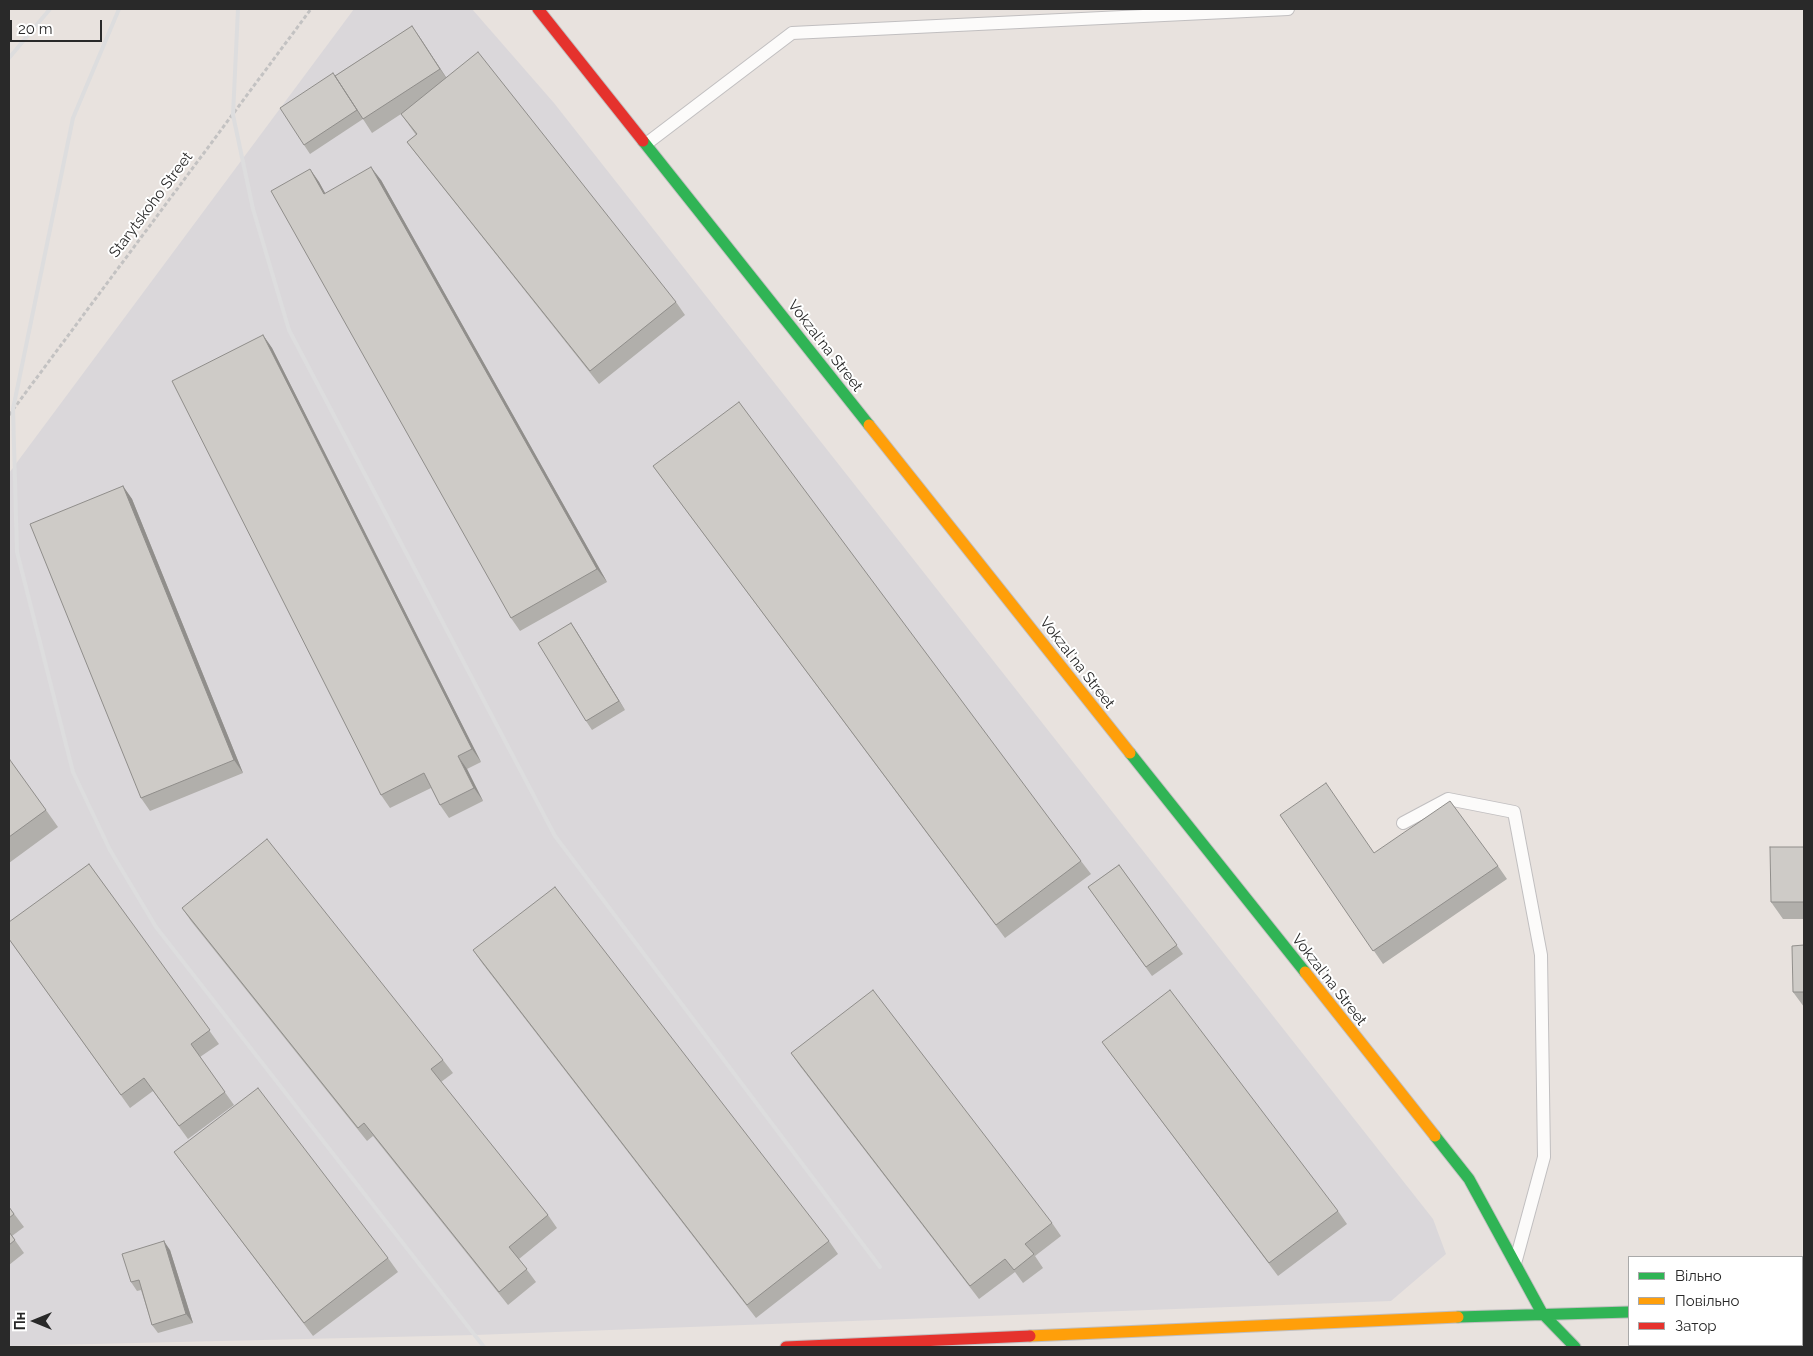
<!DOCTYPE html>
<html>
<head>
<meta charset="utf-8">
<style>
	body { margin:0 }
	#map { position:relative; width:1813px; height:1356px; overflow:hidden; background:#e8e2de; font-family:Raleway,sans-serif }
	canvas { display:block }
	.frame { position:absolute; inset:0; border:10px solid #292929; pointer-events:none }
	.legend { position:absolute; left:1628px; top:1256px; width:175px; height:90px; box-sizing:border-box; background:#fff; border:1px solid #a9a9a9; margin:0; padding:6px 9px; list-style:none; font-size:15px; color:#292929 }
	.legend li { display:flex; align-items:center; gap:10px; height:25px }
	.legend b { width:25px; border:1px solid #a9a9a9 }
	.north { position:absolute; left:10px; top:1296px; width:50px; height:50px; -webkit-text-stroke:4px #fff; paint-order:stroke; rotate:270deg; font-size:14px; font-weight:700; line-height:20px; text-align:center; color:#292929 }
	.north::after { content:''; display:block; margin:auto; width:18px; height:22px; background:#292929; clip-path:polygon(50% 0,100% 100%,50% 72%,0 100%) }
	.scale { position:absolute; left:10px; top:20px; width:92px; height:22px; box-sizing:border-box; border:2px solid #292929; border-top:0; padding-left:6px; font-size:15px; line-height:18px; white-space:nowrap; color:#292929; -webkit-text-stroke:4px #fff; paint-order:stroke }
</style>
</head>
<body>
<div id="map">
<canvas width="1813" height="1356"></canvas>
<div class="frame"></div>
<ul class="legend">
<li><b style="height:6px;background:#30b455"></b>Вільно</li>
<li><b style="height:6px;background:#ff9f0a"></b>Повільно</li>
<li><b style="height:6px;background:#e5322d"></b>Затор</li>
</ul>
<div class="north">Пн</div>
<div class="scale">20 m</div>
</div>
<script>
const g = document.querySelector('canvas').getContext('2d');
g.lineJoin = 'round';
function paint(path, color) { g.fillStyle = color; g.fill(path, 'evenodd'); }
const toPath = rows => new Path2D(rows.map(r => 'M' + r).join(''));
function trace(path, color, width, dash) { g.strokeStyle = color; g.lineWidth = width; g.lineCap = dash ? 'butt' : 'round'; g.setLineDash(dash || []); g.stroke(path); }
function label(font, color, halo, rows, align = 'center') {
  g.font = font + ' Raleway,sans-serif'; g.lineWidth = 4; g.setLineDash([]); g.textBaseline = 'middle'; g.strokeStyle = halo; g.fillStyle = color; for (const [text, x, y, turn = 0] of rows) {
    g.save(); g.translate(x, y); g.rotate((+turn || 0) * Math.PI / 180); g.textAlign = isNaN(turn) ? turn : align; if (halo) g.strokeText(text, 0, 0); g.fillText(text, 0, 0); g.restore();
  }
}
paint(toPath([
	[354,9,472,9,554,103,1433,1219,1446,1254,1391,1301,475,1335,9,1346,9,473]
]), '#dad7da');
const lane = toPath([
	[646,144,792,33,1288,9],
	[1403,823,1448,799,1514,812,1541,955,1544,1157,1516,1260]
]);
const street = toPath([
	[1802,1309,1804,1309]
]);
const fast = toPath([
	[643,141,869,425],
	[1130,753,1305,972],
	[1435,1136,1469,1179,1542,1313,1575,1347],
	[1458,1317,1629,1312]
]);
const slow = toPath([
	[869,425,1130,753],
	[1305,972,1435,1136],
	[1030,1336,1458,1317]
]);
const jam = toPath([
	[538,9,643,141],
	[786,1347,1030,1336]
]);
trace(lane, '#c1bfc0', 14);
trace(street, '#c1bfc0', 27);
trace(fast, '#c1bfc0', 13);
trace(slow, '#c1bfc0', 13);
trace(jam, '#c1bfc0', 13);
trace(toPath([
	[9,415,311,9]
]), '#c3c2c2', 3, [4, 2.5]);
trace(lane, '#fcfbfa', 12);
trace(street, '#fcfbfa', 25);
trace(fast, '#30b455', 11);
trace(slow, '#ff9f0a', 11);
trace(jam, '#e5322d', 11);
trace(toPath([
	[119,9,73,118,13,409,17,552,73,772,110,850,156,927,484,1347],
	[238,9,233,115,253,209,289,330,555,836,880,1267],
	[9,58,50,9]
]), '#ddddde', 4);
paint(toPath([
	[412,26,446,77,676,302,685,315,599,384,417,155,407,142,416,135,401,114,372,133,363,119,310,154,304,145,335,76],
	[310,169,319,182,325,194,381,180,607,582,520,631,511,618],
	[263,335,272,348,481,762,467,769,483,801,449,818,440,805,431,788,390,808,381,795],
	[653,466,1081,861,1091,874,1005,938],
	[123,486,132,499,243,773,150,811,141,798],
	[571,623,625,710,592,730,586,721],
	[9,761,46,810,58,827,9,863],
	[1280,815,1374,853,1498,866,1507,879,1383,964],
	[1804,847,1804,919,1783,919,1771,902],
	[89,864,219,1044,200,1057,234,1105,188,1139,153,1091,130,1108,9,939],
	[1119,865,1183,954,1152,976,1088,887],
	[182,908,443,1060,453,1073,441,1082,548,1215,557,1228,519,1259,536,1282,508,1305,373,1136,367,1141,191,921],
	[1804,945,1804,1007,1793,992],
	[473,950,829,1241,838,1254,756,1318,482,963],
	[1102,1042,1338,1211,1347,1224,1278,1276],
	[791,1053,1052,1223,1061,1236,1035,1256,1043,1268,1023,1283,1015,1272,979,1299,800,1066],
	[174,1152,388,1258,398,1272,313,1336],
	[9,1207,24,1227,12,1236,24,1253,9,1265],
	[170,1250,193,1323,158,1333,152,1325,141,1290,137,1291,131,1282]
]), '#b1afab');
paint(toPath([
	[412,26,421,39,449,82,440,69],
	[371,167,381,180,607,582,597,569],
	[310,169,319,182,333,207,324,194],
	[263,335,272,348,481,762,472,749],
	[123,486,132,499,243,773,234,760],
	[571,623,577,632,625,710,619,701],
	[458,756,467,769,483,801,474,788],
	[164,1241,170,1250,193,1323,186,1314]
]), '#908e8b');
const building = toPath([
	[412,26,440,69,363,119,335,76,412,26],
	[478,52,676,302,590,371,407,142,417,134,401,114,478,52],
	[333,73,357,110,304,145,280,108,333,73],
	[371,167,597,569,511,618,271,191,310,169,324,194,371,167],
	[263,335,472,749,458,756,474,788,440,805,424,773,381,795,172,381,263,335],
	[739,402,1081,861,996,925,653,466,739,402],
	[123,486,234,760,141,798,30,524,123,486],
	[571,623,619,701,586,721,538,643,571,623],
	[10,760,46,810,9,837,9,761,10,760],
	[1326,783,1374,853,1450,801,1498,866,1373,951,1280,815,1326,783],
	[267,839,443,1060,431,1069,548,1215,509,1247,527,1269,499,1292,364,1123,358,1128,182,908,267,839],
	[1770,847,1804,847,1804,902,1771,902,1770,847],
	[89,864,210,1030,191,1044,225,1092,179,1126,144,1078,121,1095,9,939,9,922,89,864],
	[1119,865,1177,945,1146,967,1088,887,1119,865],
	[555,887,829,1241,747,1305,473,950,555,887],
	[1804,945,1804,992,1793,992,1792,946,1804,945],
	[873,990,1052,1223,1025,1244,1034,1254,1014,1270,1005,1259,970,1286,791,1053,873,990],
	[1170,990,1338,1211,1269,1263,1102,1042,1170,990],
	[258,1088,388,1258,304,1323,174,1152,258,1088],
	[9,1207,14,1214,9,1218,9,1207],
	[9,1232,15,1240,9,1245,9,1232],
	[164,1241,186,1314,152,1325,139,1280,131,1282,122,1254,164,1241]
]);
paint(building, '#cecbc7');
trace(building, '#908e8b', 1);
label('15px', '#292929', '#fff', [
	["Starytskoho Street",151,205,-53],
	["Vokzalʹna Street",825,346,52],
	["Vokzalʹna Street",1077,663,52],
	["Vokzalʹna Street",1329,980,52]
]);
</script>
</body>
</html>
